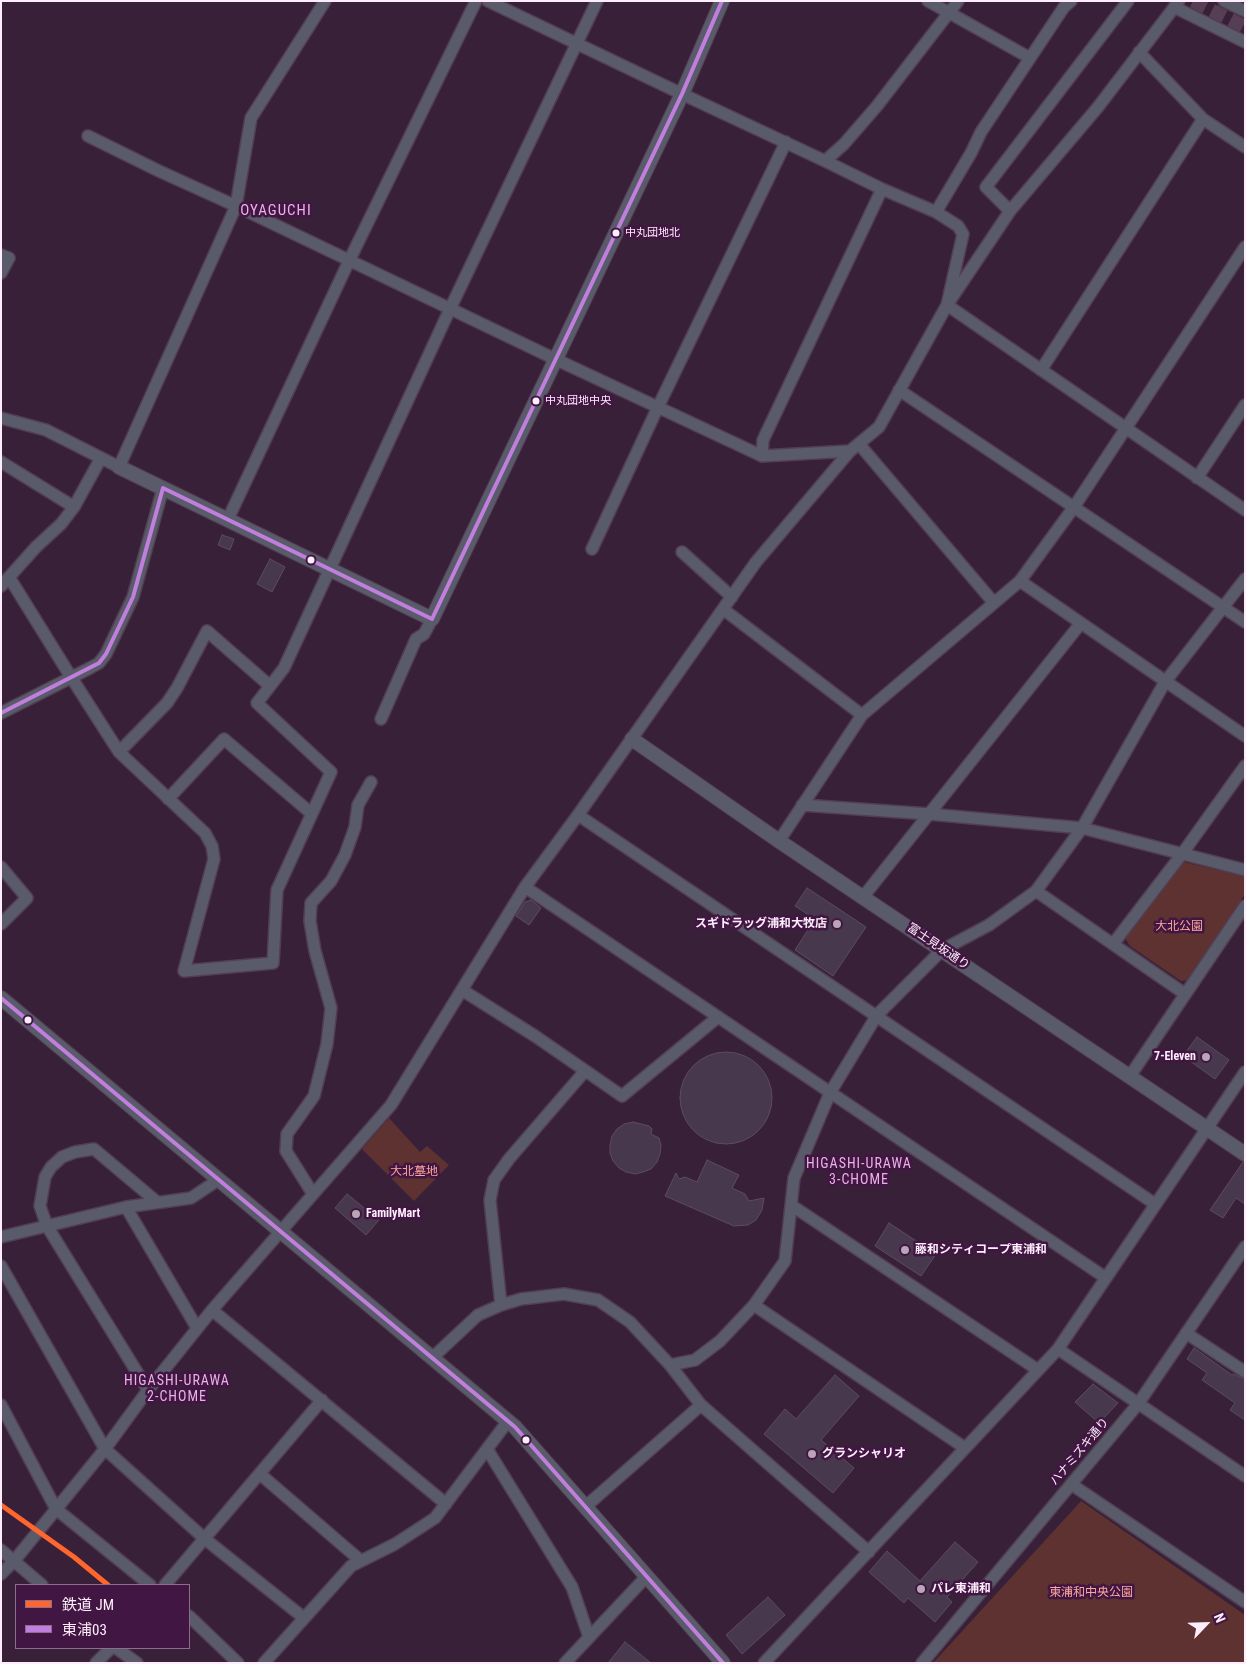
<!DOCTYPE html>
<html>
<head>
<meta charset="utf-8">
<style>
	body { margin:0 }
	#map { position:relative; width:1246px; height:1664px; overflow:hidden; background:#382038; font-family:"Roboto Condensed","Noto Sans JP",sans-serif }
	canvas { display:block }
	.frame { position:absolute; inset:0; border:2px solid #feedfc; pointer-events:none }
	.legend { position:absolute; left:15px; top:1584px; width:175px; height:65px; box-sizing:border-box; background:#421642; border:1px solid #8d6c8c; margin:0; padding:6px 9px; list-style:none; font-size:15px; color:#feedfc }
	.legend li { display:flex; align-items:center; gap:10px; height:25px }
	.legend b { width:25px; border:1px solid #8d6c8c }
	.north { position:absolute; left:1181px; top:1599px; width:50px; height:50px; -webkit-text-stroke:4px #421642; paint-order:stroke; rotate:66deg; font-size:14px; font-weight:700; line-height:20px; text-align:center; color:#feedfc }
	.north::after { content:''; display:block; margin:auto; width:18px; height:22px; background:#feedfc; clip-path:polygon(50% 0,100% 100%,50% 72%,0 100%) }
</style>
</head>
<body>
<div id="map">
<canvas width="1246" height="1664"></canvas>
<div class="frame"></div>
<ul class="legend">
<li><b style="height:6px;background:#ff662d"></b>鉄道 JM</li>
<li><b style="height:6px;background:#c07fdc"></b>東浦03</li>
</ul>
<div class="north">N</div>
</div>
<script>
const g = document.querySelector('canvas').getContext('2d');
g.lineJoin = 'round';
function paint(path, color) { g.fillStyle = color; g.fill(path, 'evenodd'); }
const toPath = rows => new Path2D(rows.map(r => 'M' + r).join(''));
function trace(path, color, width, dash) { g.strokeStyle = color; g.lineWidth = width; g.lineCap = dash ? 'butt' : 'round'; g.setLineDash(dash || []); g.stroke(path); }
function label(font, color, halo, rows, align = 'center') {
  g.font = font + ' "Roboto Condensed","Noto Sans JP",sans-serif'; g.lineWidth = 5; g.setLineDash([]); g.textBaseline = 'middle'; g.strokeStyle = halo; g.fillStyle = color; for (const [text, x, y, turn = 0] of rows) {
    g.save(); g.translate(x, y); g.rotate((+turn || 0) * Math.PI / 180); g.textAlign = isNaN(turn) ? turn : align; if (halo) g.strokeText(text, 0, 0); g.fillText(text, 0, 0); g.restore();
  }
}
paint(toPath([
	[1183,862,1245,876,1245,894,1188,980,1181,981,1130,946,1125,938],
	[389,1118,420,1152,427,1146,449,1165,414,1201,362,1149],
	[1081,1501,1245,1615,1245,1663,933,1663]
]), '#5d3231');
const building = toPath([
	[222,535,234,539,230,550,218,545,222,535],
	[270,559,285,567,272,592,257,584,270,559],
	[807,888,866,927,833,976,795,950,815,919,795,906,807,888],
	[531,900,541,908,529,925,516,916,525,902,531,900],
	[1197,1037,1229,1060,1215,1079,1183,1056,1197,1037],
	'680 1098a46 46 0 1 1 92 0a46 46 0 1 1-92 0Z',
	[633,1122,649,1126,652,1129,651,1134,659,1138,661,1146,660,1154,657,1162,651,1169,643,1172,635,1174,626,1172,619,1168,613,1161,610,1153,610,1145,612,1136,617,1129,624,1124,633,1122],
	[707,1160,739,1175,732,1188,745,1194,749,1201,764,1198,762,1210,756,1220,748,1225,734,1226,665,1196,676,1173,679,1179,685,1177,697,1182,707,1160],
	[1243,1162,1245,1163,1245,1204,1236,1198,1223,1218,1210,1210,1243,1162],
	[347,1194,379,1220,366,1235,335,1208,347,1194],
	[889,1223,936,1254,921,1276,875,1246,889,1223],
	[1194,1348,1232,1375,1234,1374,1245,1380,1245,1420,1230,1410,1235,1403,1202,1380,1207,1373,1187,1359,1194,1348],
	[835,1375,859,1396,821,1440,854,1468,833,1493,764,1434,785,1409,796,1419,835,1375],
	[1093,1384,1118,1403,1099,1423,1075,1402,1093,1384],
	[955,1542,978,1562,947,1597,952,1602,935,1622,908,1598,904,1603,869,1572,887,1551,920,1581,955,1542],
	[768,1597,785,1615,742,1654,726,1635,768,1597],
	[625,1642,651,1663,608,1663,625,1642]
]);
paint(building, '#48384d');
trace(building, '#5c4b61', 1);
trace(toPath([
	[1193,1,1245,27]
]), '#563f55', 14, [14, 7]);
const minor = toPath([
	[488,1,682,94,825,161,882,189,936,212,958,226,963,234,947,305,1245,510],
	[928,1,1030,58],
	[1224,1,1245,11],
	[1174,7,1245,42],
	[1139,52,1203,119,1245,147],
	[88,136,159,171,236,206,555,359,762,456,850,451],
	[825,161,844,144,877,106,958,1],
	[1010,211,986,187,1128,1],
	[936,212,971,153,981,132,1064,7,1071,1],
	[1,255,9,258,1,273],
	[1041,370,1203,119],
	[899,390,1245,622],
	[1,418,46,430,119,467,236,206,251,118,325,1],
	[859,444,994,603],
	[762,456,763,440,882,189],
	[1,462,74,507],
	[1197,478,1245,405],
	[228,519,349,261,476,1],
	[592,549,658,407,786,142],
	[682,552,732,597],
	[9,577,71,677,119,752,205,833,212,846,214,859,184,971,273,963,277,890,331,772,257,703,284,668,450,309,597,1],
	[1020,581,1245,736],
	[1,586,36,547,61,524,74,507,101,458],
	[723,609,862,715],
	[1,713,90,668,99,663,106,654,133,597,163,488],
	[381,719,416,639,424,634,432,619],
	[119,752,167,703,177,688,207,631,270,686],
	[168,799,224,739,312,814],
	[802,805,929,814,1082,828,1245,870],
	[578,815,1155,1204],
	[779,841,862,715,1020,581,1074,507,1245,247],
	[1,867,27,898,1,924],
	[525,887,1106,1278],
	[1036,891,1185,994],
	[863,897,1081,623],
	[1113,944,1182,854,1245,766],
	[462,990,535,1036,622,1096,718,1017],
	[1130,1076,1245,906],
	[313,1194,286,1151,287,1134,314,1096,327,1044,331,1008,315,951,310,921,311,903,331,881,345,855,355,827,358,805,371,782],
	[791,1205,1038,1370],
	[126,1207,197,1328],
	[1,1237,126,1207,191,1198,218,1180],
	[1,1266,105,1449,205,1539,304,1618],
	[501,1305,490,1200,494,1180,509,1159,585,1071],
	[754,1305,965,1448],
	[212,1310,446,1504],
	[1186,1333,1245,1372],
	[1058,1349,1245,1476],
	[432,1358,478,1315,501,1305,521,1299,564,1294,598,1300,630,1322,670,1365,701,1405,869,1552],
	[670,1365,695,1360,720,1341,754,1305,785,1261,794,1178,830,1093,877,1015,942,950,989,925,1036,891,1082,828,1165,682,1245,579],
	[148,1390,47,1226,40,1206,45,1177,51,1167,62,1157,75,1152,94,1149,157,1202],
	[1,1405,56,1509,150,1585],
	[487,1449,572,1587,589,1637],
	[260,1474,361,1561],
	[1071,1484,1245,1602],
	[585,1507,701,1405],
	[1,1550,42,1585],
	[1,1574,14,1561,105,1449,148,1390,212,1310,391,1105,525,887,578,815,756,562,850,451,879,427,947,305,1010,211,1098,107,1179,1],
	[165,1585,322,1400],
	[189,1616,238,1663],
	[116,1648,137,1663],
	[96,1663,111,1648],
	[264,1663,351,1566,395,1544,435,1518,508,1421],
	[565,1663,647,1576],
	[764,1663,1058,1349,1245,1072],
	[922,1663,1138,1404,1245,1247]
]);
const tertiary = toPath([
	[119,467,432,619,682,94,722,1],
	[632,739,779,841,1245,1154],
	[1,998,515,1427,723,1663]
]);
trace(minor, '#523e52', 14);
trace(tertiary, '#523e52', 16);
trace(minor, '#5a5b6a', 11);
trace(tertiary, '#5a5b6a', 14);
trace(toPath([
	[163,488,432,619],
	[432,619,682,94,722,1],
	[1,713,99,663,106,654,133,597,163,488],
	[1,998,515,1427,723,1663]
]), '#c07fdc', 4);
trace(toPath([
	[1,1505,74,1557,108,1585]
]), '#ff662d', 5);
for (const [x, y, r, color] of [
	[616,233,4.5,"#feedfc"],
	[536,401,4.5,"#feedfc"],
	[311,560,4.5,"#feedfc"],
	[837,924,5,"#b9a5b7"],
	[28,1020,4.5,"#feedfc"],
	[1206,1057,5,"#b9a5b7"],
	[356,1214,5,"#b9a5b7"],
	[905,1250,5,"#b9a5b7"],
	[526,1440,4.5,"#feedfc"],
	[812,1454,5,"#b9a5b7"],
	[921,1589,5,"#b9a5b7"]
]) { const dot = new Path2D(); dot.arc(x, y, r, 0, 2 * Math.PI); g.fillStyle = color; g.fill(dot); trace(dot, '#421642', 2); }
label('11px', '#feedfc', '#421642', [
	["中丸団地北",625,233],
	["中丸団地中央",545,401]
], 'left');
label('bold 12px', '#feedfc', '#421642', [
	["スギドラッグ浦和大牧店",827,924,"right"],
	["7-Eleven",1196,1057,"right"],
	["FamilyMart",366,1214],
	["藤和シティコープ東浦和",915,1250],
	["グランシャリオ",822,1454],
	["パレ東浦和",931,1589]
], 'left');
label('12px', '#fba79b', '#421642', [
	["大北公園",1179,927],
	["大北墓地",414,1172],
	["東浦和中央公園",1091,1593]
]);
label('12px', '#feedfc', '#421642', [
	["富士見坂通り",938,947,34],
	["ハナミズキ通り",1080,1452,-50]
]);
g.letterSpacing = '1px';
label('14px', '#e9b2e6', '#421642', [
	["HIGASHI-URAWA",859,1164],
	["3-CHOME",859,1180],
	["HIGASHI-URAWA",177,1381],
	["2-CHOME",177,1397]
]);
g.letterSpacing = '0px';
g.letterSpacing = '1px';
label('15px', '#e9b2e6', '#421642', [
	["OYAGUCHI",276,211]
]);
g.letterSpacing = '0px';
</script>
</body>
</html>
